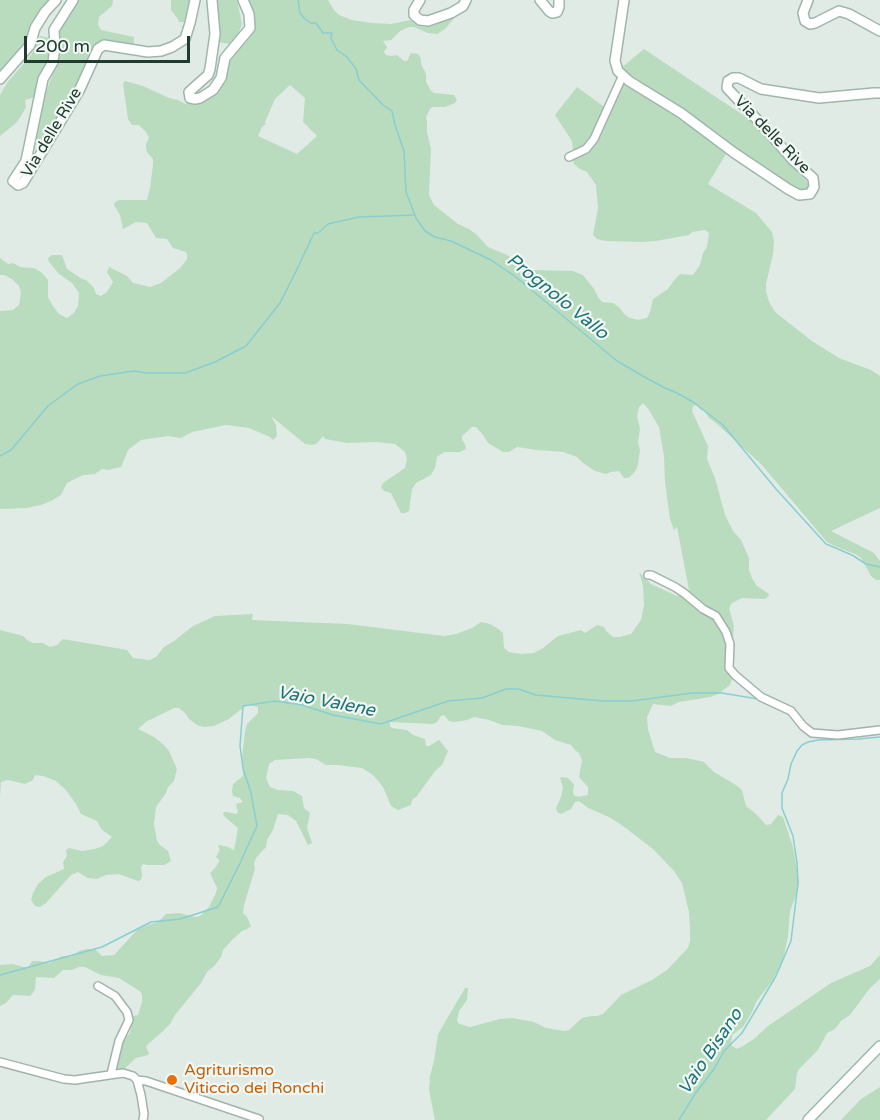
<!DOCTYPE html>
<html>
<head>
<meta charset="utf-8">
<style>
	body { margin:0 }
	#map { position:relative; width:880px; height:1120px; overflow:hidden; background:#e0ebe5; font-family:"Varela Round",sans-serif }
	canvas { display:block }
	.scale { position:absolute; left:24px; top:36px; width:166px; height:27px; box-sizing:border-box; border:3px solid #213b31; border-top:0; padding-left:8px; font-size:18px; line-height:21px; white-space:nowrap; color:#213b31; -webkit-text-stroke:4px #f1f8f3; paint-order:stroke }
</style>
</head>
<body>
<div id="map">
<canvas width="880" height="1120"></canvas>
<div class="scale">200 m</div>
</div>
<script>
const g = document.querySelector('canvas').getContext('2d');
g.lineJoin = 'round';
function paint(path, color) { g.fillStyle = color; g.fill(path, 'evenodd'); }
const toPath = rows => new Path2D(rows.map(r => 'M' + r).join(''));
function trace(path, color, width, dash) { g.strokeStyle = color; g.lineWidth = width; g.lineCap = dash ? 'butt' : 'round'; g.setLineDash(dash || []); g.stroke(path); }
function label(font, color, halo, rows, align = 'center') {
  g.font = font + ' "Varela Round",sans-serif'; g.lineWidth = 4.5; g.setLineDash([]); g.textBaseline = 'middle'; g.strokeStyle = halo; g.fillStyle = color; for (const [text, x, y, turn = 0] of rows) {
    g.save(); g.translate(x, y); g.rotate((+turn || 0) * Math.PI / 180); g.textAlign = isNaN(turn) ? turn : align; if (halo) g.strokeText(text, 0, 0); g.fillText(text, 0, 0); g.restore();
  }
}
paint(toPath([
	[0,0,50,0,39,15,21,50,0,75],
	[79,0,113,0,112,6,99,17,98,24,101,30,134,37,134,45,111,40,104,41,99,43,92,50,83,68,77,88,44,142,36,138,46,92,55,68,60,31,62,25],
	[171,0,189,0,184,22,179,22,178,19,171,10],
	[217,0,237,0,242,24,238,34,229,44,219,42,220,26],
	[248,0,328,0,334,10,339,15,352,20,372,23,391,24,411,20,418,26,424,27,433,26,455,17,445,29,437,34,428,33,414,27,409,27,400,31,391,40,383,41,387,47,384,52,386,55,391,56,397,55,404,61,407,61,411,53,418,54,421,59,421,64,426,74,426,82,431,91,434,93,454,95,457,100,455,103,445,107,433,107,430,109,426,117,427,121,427,132,431,149,429,195,434,205,458,224,469,229,477,235,488,247,507,255,516,261,522,267,534,270,573,271,583,275,594,289,598,297,602,302,613,303,619,307,624,314,630,318,638,320,647,318,650,312,653,299,668,289,675,279,680,274,693,275,700,265,703,253,707,247,709,233,705,230,692,232,689,235,656,241,642,242,606,241,597,239,593,235,598,208,596,185,587,172,580,169,574,164,572,157,573,150,572,141,555,115,577,87,610,111,619,79,699,132,726,154,708,184,756,213,772,232,774,241,773,254,766,284,766,291,769,302,775,312,812,341,839,358,871,370,880,376,880,508,831,531,874,553,880,561,880,580,876,580,871,576,861,558,855,554,837,547,827,542,761,464,716,423,709,418,705,412,700,409,697,405,693,406,692,411,708,446,707,459,715,478,725,515,733,531,741,540,749,558,749,570,752,578,757,586,769,594,768,597,765,599,742,598,732,603,729,608,734,626,733,640,729,651,733,676,730,685,718,694,710,697,679,702,671,706,653,704,647,717,648,729,655,752,670,758,686,758,704,762,714,772,736,785,742,790,746,806,756,814,766,825,771,824,778,815,783,817,793,847,799,881,798,890,790,911,788,936,783,961,772,981,756,1002,752,1012,743,1027,732,1035,731,1045,737,1049,743,1046,755,1038,768,1026,831,983,870,966,880,955,880,979,870,988,850,1015,841,1021,835,1029,827,1033,818,1050,799,1069,797,1073,795,1089,766,1120,435,1120,429,1090,430,1076,434,1061,438,1034,465,988,468,988,467,1000,459,1011,457,1021,459,1024,470,1027,500,1019,512,1018,534,1022,546,1028,564,1031,569,1030,582,1018,591,1016,597,1016,603,1014,621,995,652,980,667,970,688,948,690,941,690,928,689,912,682,883,674,871,653,849,623,826,609,817,588,808,579,801,575,802,571,809,561,814,557,812,556,808,561,797,563,787,560,778,562,777,568,778,574,784,573,793,574,795,578,797,588,795,588,787,579,777,582,760,579,753,576,751,571,745,555,740,542,731,518,726,502,725,489,720,474,717,467,720,455,722,449,721,444,715,441,716,437,722,433,724,390,722,390,726,392,728,407,730,413,735,425,739,426,746,429,746,439,740,448,751,442,765,435,771,417,796,412,800,411,805,398,810,391,806,383,787,373,775,362,768,337,765,326,765,316,759,309,758,275,760,269,764,266,778,270,787,278,790,293,791,302,796,304,808,310,813,307,828,312,843,308,845,296,821,288,815,278,814,273,830,267,840,266,847,256,858,254,864,255,869,244,905,243,913,247,917,251,926,247,929,242,931,232,940,223,950,221,957,215,965,207,972,201,983,175,1015,170,1024,162,1032,146,1046,149,1054,148,1055,136,1058,123,1070,118,1071,117,1068,119,1056,124,1040,130,1033,131,1028,132,1016,138,1015,142,1002,142,995,141,992,119,978,101,975,85,967,79,967,72,970,63,970,54,978,36,977,35,990,30,996,13,995,6,1003,0,1006,0,965,12,964,28,968,32,961,39,961,50,963,62,956,71,957,79,951,87,949,95,949,102,956,114,955,138,929,148,925,158,922,166,914,179,913,196,917,200,916,209,907,216,893,217,888,210,873,215,868,219,862,219,860,216,857,220,850,218,846,219,845,228,847,234,850,238,828,225,817,223,814,224,812,227,812,236,814,238,812,236,804,243,802,240,798,233,796,232,791,233,784,243,776,242,758,245,731,247,724,258,713,258,707,249,705,245,706,229,719,214,726,204,727,197,725,189,719,186,714,179,708,174,708,152,719,147,721,138,729,154,737,164,745,169,751,177,769,174,781,168,787,166,793,156,807,154,824,157,841,160,845,168,851,171,861,164,865,147,865,143,864,141,867,142,875,141,880,138,881,119,874,106,875,97,879,88,878,78,872,71,875,46,903,40,907,35,906,31,900,33,893,38,884,46,877,64,869,63,862,67,856,66,850,69,848,82,851,95,849,103,846,112,837,101,829,97,821,81,814,76,804,66,790,56,781,43,776,35,775,33,780,25,784,8,780,1,782,0,797,0,630,23,636,27,640,33,643,43,643,50,647,57,645,63,639,127,650,133,658,150,660,156,657,164,647,174,641,193,626,215,616,253,614,252,620,348,624,444,636,456,634,472,628,481,622,490,624,497,628,503,633,504,648,509,652,521,654,534,653,543,648,558,636,581,630,585,633,597,625,604,627,607,632,613,637,619,637,631,634,641,620,644,605,643,586,639,572,651,584,677,596,689,590,677,527,674,530,670,519,665,482,664,457,659,427,649,410,643,403,639,407,637,416,640,429,638,442,640,450,638,465,636,470,630,477,627,478,624,478,619,471,611,472,606,474,595,471,583,463,577,457,563,452,537,450,517,447,509,452,503,452,488,443,483,435,476,427,472,427,462,436,462,440,465,444,466,449,460,452,444,452,437,457,435,468,431,475,416,483,412,489,409,511,405,513,401,513,391,493,384,491,381,487,383,483,405,468,407,459,405,452,395,444,377,442,347,443,325,439,323,436,319,441,316,444,311,445,305,444,271,416,276,425,277,436,273,440,270,437,249,428,226,425,192,432,181,438,168,436,141,440,128,450,121,467,108,470,102,469,95,474,83,475,67,483,61,495,51,501,41,505,26,508,0,509,0,311,13,310,19,305,21,293,19,286,12,279,4,275,0,275,0,258,8,264,13,263,20,267,34,268,42,273,48,280,48,297,51,303,59,314,67,318,74,313,78,306,79,293,72,283,59,274,49,262,48,258,52,255,62,255,67,269,82,279,86,280,94,288,96,294,101,296,107,292,113,282,107,272,109,267,127,276,133,283,150,287,161,283,180,268,187,259,187,254,186,252,173,248,167,239,156,238,147,223,136,222,123,229,120,215,114,205,115,202,120,200,147,200,150,188,153,165,153,159,147,152,146,148,146,144,149,138,146,132,139,125,132,125,128,119,123,84,125,81,143,86,169,98,178,100,183,103,186,104,189,101,199,102,204,101,214,95,221,89,225,82,230,62,251,33,253,20],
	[290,85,305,98,303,122,317,136,297,154,258,136,262,127,266,124,265,122,275,99],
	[40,36,50,38,49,50,46,65,35,97,25,100,26,107,21,116,16,123,0,136,0,95,7,83,31,55],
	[644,49,749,119,807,182,809,186,808,189,799,190,787,184,731,146,704,124,622,69,621,68],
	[880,1087,880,1120,841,1120,861,1099]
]), '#b9dcbe');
trace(toPath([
	[298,0,300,13,305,19,311,23,316,23,323,33,332,33,331,38,337,50,347,57,356,69,359,80,383,105,392,111,395,125,404,151,406,192,416,218,425,231,435,237,451,241,491,260,516,277,617,361,648,379,665,388,677,393,693,402,723,425,776,489,826,544,852,555,866,564,880,567],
	[0,456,11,450,48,406,78,384,100,376,134,371,147,373,185,373,215,362,246,346,280,303,299,265,314,233,318,233,328,224,359,217,414,215],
	[777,701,789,706,791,708],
	[801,718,808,726],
	[0,975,102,947,151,922,180,919,218,907,240,863,257,826,251,793,243,768,240,746,243,706,275,701,302,705,333,715,381,724,448,701,482,698,506,689,518,689,536,695,603,701,632,701,692,693,722,693,758,699],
	[679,1120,695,1094,714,1069,724,1051,742,1033,776,976,791,941,798,883,797,863,793,836,782,808,782,793,788,779,791,764,797,751,802,745,808,742,818,740,858,739,880,737]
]), '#89ced0', 1.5);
const street = toPath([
	[569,157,586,149,594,139,623,75],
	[648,575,651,575,675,587,684,593,703,609,716,616,726,632,730,644,729,668,735,675,761,697,791,711,803,726,812,733,838,735,880,730],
	[98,986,115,996,127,1012,129,1020,119,1041,111,1074],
	[0,1062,64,1079,75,1080,123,1073,133,1076,137,1080,141,1095,144,1114,143,1120],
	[137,1080,146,1081,259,1119]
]);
const secondary = toPath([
	[73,0,54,30,55,46,53,62,43,79,26,161,13,181,18,185,23,183,79,91,98,49,104,45,148,52,161,51,172,47,185,39,190,23,195,0],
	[212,0,215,34,210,69,208,75,189,92,190,98,195,99,200,98,213,90,221,78,225,58,250,28,249,14,243,0],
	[420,0,414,10,414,15,420,20,428,21,451,13,463,6,466,0],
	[540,0,549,11,552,13,557,12,559,7,559,0],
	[624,0,615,61,618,71,629,81,681,113,733,152,788,189,799,195,810,194,814,187,813,178,793,160,764,127,727,88,728,81,733,78,739,78,761,89,819,98,874,93,880,93],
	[808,0,803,13,805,21,810,24,815,23,839,11,849,14,880,31],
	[0,79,30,45,35,28,45,12,56,0],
	[808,1120,880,1046]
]);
trace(street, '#a3b3ab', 10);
trace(secondary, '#9fb7ab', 12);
trace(street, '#fff', 7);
trace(secondary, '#fff', 9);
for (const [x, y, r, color] of [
	[172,1080,6,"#e8710a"]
]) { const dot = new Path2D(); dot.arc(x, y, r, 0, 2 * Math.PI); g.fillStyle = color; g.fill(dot); trace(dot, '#f1f8f3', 2); }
label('16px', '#213b31', '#f1f8f3', [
	["Via delle Rive",52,133,-59],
	["Via delle Rive",772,135,46]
]);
label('16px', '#c56008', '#f1f8f3', [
	["Agriturismo",184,1071],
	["Viticcio dei Ronchi",184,1089]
], 'left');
label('italic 18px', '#1c7376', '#f1f8f3', [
	["Prognolo Vallo",557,297,39],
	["Vaio Valene",326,702,11],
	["Vaio Bisano",711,1052,-56]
]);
</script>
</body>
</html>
